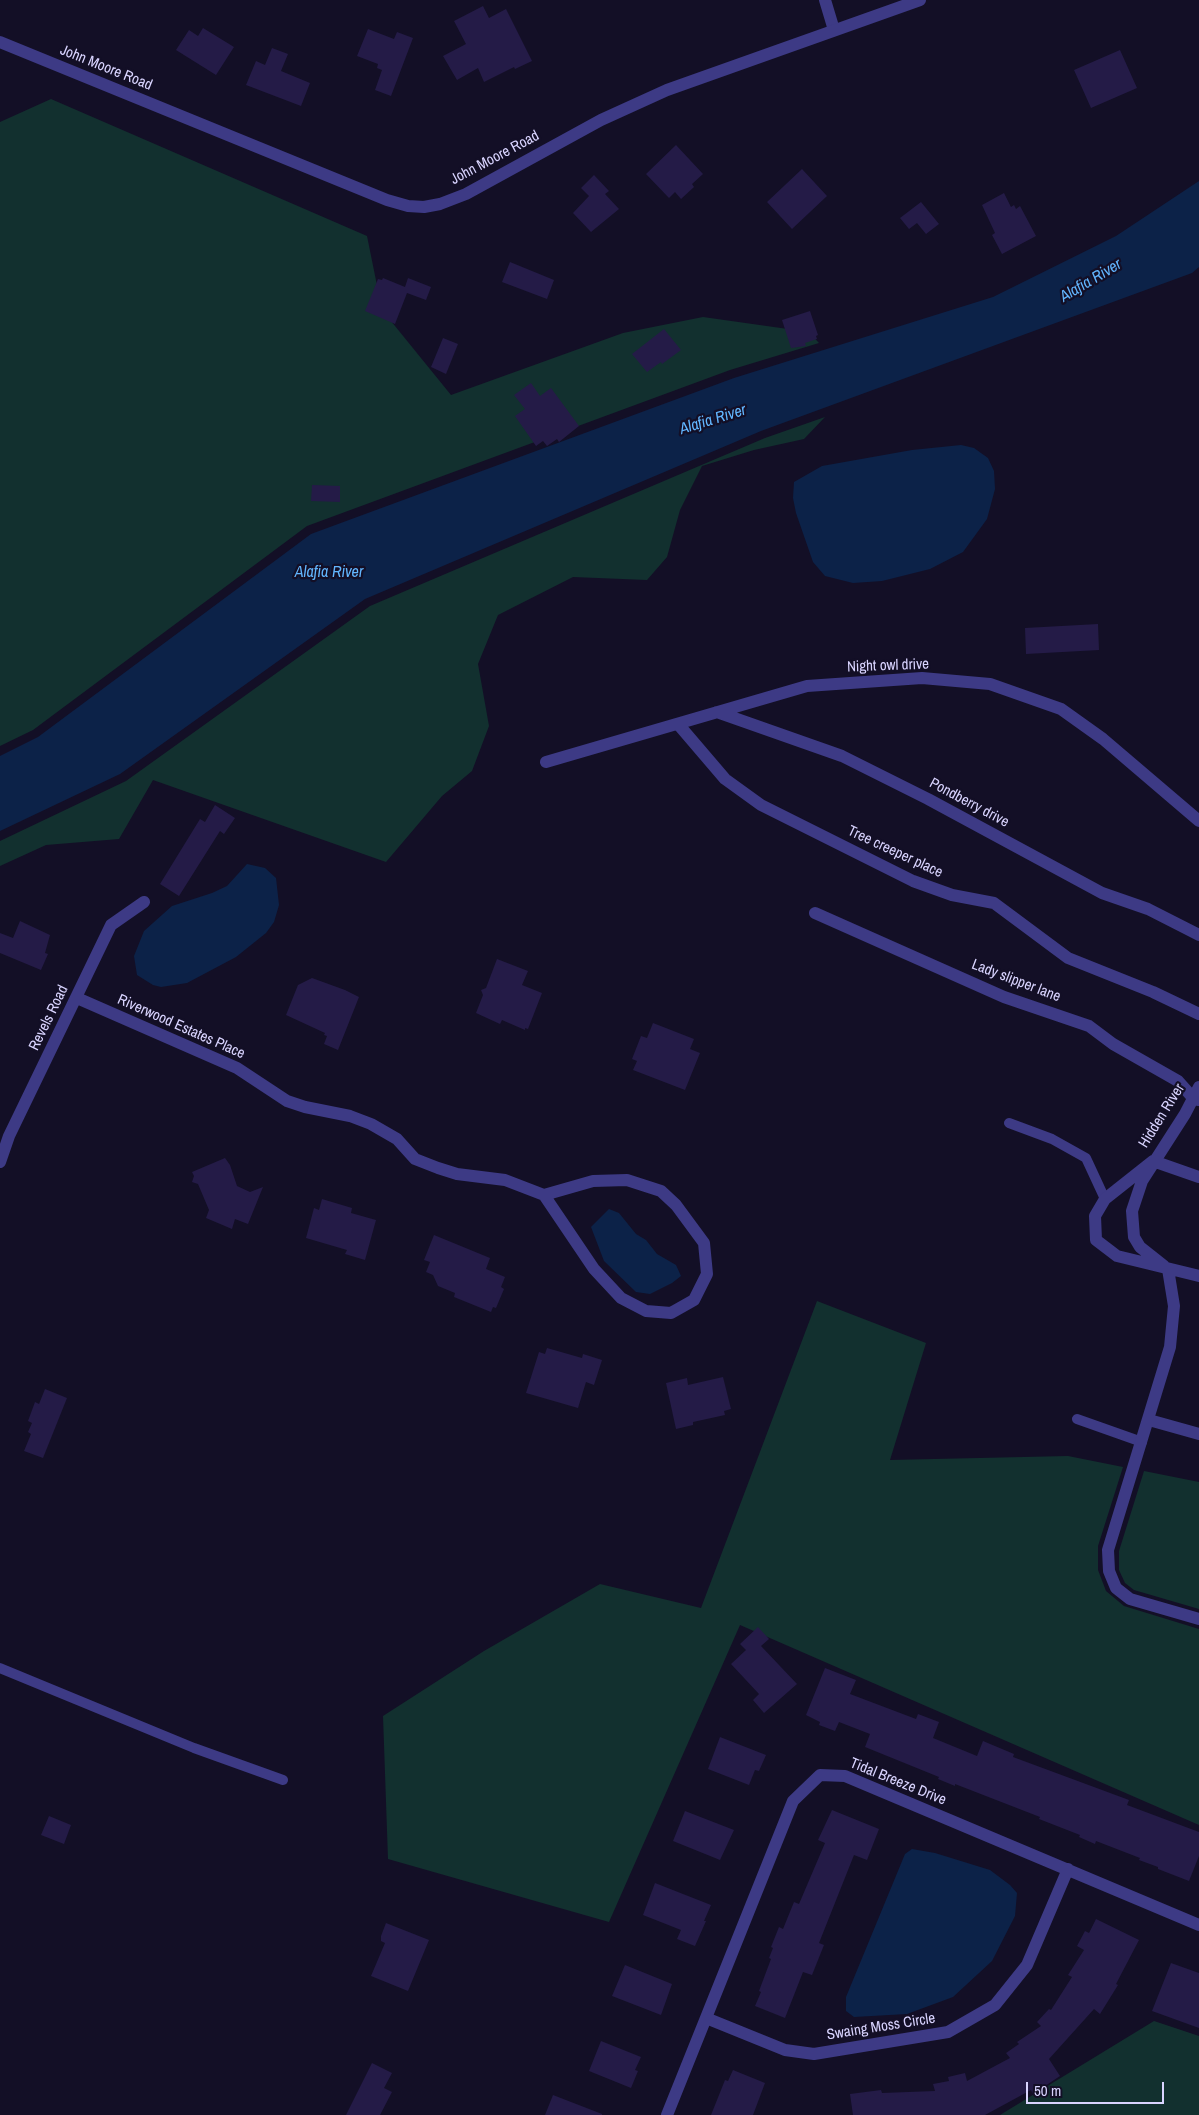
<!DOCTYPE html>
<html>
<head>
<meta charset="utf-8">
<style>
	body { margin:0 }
	#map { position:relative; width:1199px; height:2115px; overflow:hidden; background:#130f26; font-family:"Archivo Narrow",sans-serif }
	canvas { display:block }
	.scale { position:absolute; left:1026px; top:2082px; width:138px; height:22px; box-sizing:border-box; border:2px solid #d9d4ff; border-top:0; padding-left:6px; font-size:15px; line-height:18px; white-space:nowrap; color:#d9d4ff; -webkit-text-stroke:4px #130f26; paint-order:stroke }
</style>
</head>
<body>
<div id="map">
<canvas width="1199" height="2115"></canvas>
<div class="scale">50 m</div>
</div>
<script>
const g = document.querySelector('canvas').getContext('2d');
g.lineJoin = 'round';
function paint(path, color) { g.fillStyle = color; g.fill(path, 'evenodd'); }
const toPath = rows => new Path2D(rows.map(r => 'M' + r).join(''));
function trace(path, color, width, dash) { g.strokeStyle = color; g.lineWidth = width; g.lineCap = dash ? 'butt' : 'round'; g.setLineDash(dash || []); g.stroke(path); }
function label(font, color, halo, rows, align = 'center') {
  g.font = font + ' "Archivo Narrow",sans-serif'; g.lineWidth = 4.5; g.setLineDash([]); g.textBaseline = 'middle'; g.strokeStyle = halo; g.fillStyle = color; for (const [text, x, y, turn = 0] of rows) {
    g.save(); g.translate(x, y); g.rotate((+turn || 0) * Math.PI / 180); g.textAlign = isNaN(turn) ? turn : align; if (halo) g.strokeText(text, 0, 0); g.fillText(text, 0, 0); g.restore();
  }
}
paint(toPath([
	[51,99,367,236,382,310,451,395,623,333,703,317,809,332,819,343,730,370,307,526,33,730,0,746,0,122],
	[825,417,804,439,754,450,702,466,680,510,667,557,647,580,573,577,498,615,478,664,489,726,472,771,442,796,386,862,153,780,119,839,46,845,0,866,0,841,126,781,370,606,765,438],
	[817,1301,926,1343,890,1460,1068,1456,1123,1467,1098,1546,1098,1570,1106,1591,1124,1606,1199,1629,1199,1825,740,1625,609,1922,388,1859,383,1716,484,1651,600,1584,701,1608],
	[1144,1471,1199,1482,1199,1609,1134,1590,1125,1583,1119,1570,1119,1551],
	[1154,2021,1199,2036,1199,2115,1000,2115]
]), '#12302f');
paint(toPath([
	[1199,181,1199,267,1192,273,761,431,365,599,120,774,0,831,0,756,38,737,311,534,734,378,993,297,1116,236],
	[961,445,974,448,988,458,994,471,995,489,987,519,963,552,930,569,882,581,853,583,825,576,813,562,796,513,793,498,794,482,822,466,912,450],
	[247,864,265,868,276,878,279,905,274,922,266,933,236,957,187,983,161,987,153,985,137,975,134,956,144,931,172,906,212,893,227,886],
	[609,1209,619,1213,636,1234,646,1240,657,1254,676,1265,681,1276,672,1283,650,1294,636,1292,604,1261,591,1227],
	[912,1849,935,1853,990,1870,1010,1885,1017,1893,1015,1916,992,1961,953,1997,907,2014,854,2017,846,2011,846,1997,905,1854]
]), '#0c2248');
paint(toPath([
	[483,6,489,18,506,9,532,61,515,69,514,67,484,82,478,68,457,80,443,56,466,44,454,21],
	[203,28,234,47,216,75,176,50,189,30,198,36],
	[368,29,394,39,397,32,413,38,391,96,375,90,382,70,377,68,378,64,357,56],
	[272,48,288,54,281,71,310,83,301,106,246,85,256,61,265,65],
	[1120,50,1137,88,1091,108,1074,70],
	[676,145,703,174,692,184,694,187,681,199,675,192,669,198,646,174],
	[802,169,827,196,792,229,767,202],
	[594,175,609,191,605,194,619,209,591,232,573,213,589,196,581,188],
	[1004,193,1011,207,1014,205,1016,209,1020,206,1036,236,1002,254,992,235,995,233,982,205],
	[921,202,939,224,926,234,917,223,909,229,900,218],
	[510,262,554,280,547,299,502,282],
	[383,278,405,287,408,278,431,287,426,300,407,293,395,324,365,311,378,279,382,280],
	[810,311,818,335,816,336,817,339,805,343,806,346,791,348,782,320],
	[664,329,681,350,662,364,661,362,647,372,632,354],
	[443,338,458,344,446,374,431,367],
	[531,383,540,396,551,388,579,426,559,442,557,439,547,446,543,441,536,446,515,416,525,409,514,395],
	[312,485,340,486,340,502,311,501],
	[1098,624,1099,650,1026,654,1025,628],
	[215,805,235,818,224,834,220,831,179,896,160,884,200,819,205,822],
	[20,921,50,935,45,953,48,954,41,970,0,953,0,933,13,938],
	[497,959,528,971,522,985,542,993,528,1029,525,1028,525,1030,502,1020,500,1024,476,1013,483,995,481,990,486,988],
	[312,978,345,990,359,997,338,1050,324,1044,327,1036,324,1035,325,1033,286,1015,298,985],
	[653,1023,694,1039,690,1049,700,1053,685,1090,633,1070,637,1061,632,1059,641,1036,647,1038],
	[225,1158,230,1165,237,1186,250,1192,263,1187,248,1224,235,1219,232,1229,206,1218,209,1210,198,1184,192,1182,194,1176,192,1172],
	[322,1199,352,1208,351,1213,376,1220,365,1260,345,1254,347,1250,306,1238,314,1208,319,1210],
	[434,1235,490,1258,486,1269,505,1277,501,1287,504,1289,496,1308,493,1307,491,1312,454,1297,455,1293,438,1286,433,1275,426,1272,430,1262,424,1260],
	[547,1348,582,1358,583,1354,602,1360,594,1385,586,1382,578,1408,526,1393,539,1352,545,1354],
	[723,1377,731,1409,724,1411,725,1415,693,1422,693,1425,676,1429,666,1383,687,1378,688,1385],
	[45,1389,67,1398,43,1458,24,1451,31,1434,28,1432,32,1423,28,1421,35,1402,39,1404],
	[758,1627,769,1639,761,1646,797,1684,764,1713,753,1700,759,1694,731,1664,746,1650,740,1644],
	[825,1668,856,1680,850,1694,916,1719,918,1714,939,1722,933,1738,977,1756,983,1741,1014,1754,1013,1757,1129,1800,1127,1805,1199,1832,1199,1856,1189,1881,1158,1869,1158,1867,1139,1860,1140,1858,1096,1841,1095,1844,1079,1837,1080,1835,1039,1819,1040,1817,955,1784,955,1786,938,1779,939,1777,865,1747,870,1734,839,1722,835,1731,819,1725,820,1722,806,1715],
	[720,1737,766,1755,759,1771,755,1770,749,1785,708,1769],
	[832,1810,879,1829,867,1860,854,1855,819,1943,824,1945,812,1975,803,1972,785,2018,755,2006,761,1992,759,1991,771,1959,769,1958,773,1948,771,1947,779,1927,783,1929,794,1902,799,1904,825,1843,818,1840],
	[685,1811,734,1830,720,1860,673,1841],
	[49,1816,71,1825,64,1844,41,1835],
	[655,1883,711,1905,704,1921,706,1921,695,1946,677,1939,681,1930,643,1915],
	[1096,1919,1139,1940,1116,1984,1118,1985,1100,2014,1094,2009,1049,2059,1060,2076,1033,2094,1031,2090,985,2115,853,2115,850,2094,881,2090,882,2093,935,2091,933,2084,949,2081,948,2077,965,2073,967,2081,1010,2058,1006,2053,1019,2044,1017,2042,1041,2026,1037,2022,1049,2009,1051,2010,1072,1977,1068,1975,1084,1950,1077,1946,1085,1931,1089,1933],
	[386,1923,429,1940,408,1991,371,1976,385,1943,381,1941,381,1936],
	[1171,1963,1199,1973,1199,2028,1152,2011],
	[625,1965,672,1984,661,2015,612,1996],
	[601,2041,641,2057,635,2070,638,2071,631,2088,589,2071],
	[372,2063,392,2073,384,2088,392,2092,380,2115,346,2115],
	[733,2070,765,2083,753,2115,711,2115,725,2080,728,2081],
	[553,2095,602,2114,602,2115,545,2115]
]), '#241b47');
trace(toPath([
	[1009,1123,1052,1139,1086,1158,1105,1199],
	[1077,1419,1142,1442],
	[0,1668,194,1748,283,1780]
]), '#3d3a85', 10);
trace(toPath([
	[825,0,834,30],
	[717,712,842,756,928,799,1102,893,1148,909,1199,935],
	[678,724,725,779,761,805,913,881,952,895,994,903,1068,958,1153,992,1199,1014],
	[546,762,807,686,922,678,990,684,1061,709,1103,739,1199,821],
	[815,913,1004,997,1089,1026,1113,1044,1178,1081,1194,1099,1199,1100],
	[77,998,237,1068,287,1101,305,1107,350,1116,371,1124,397,1139,415,1159,438,1168,457,1174,505,1180,544,1195,594,1269,621,1298,646,1311,671,1313,694,1300,707,1274,704,1243,676,1205,661,1191,627,1180,593,1181,544,1195],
	[1153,1161,1105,1199,1095,1216,1096,1240,1117,1256,1199,1276],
	[1153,1161,1199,1177],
	[0,1162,9,1136,111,925,144,902],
	[1164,1266,1140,1247,1134,1237,1132,1211,1142,1181,1185,1114,1199,1087],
	[1168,1269,1174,1306,1170,1347,1108,1550,1109,1571,1116,1588,1130,1599,1199,1619],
	[1149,1420,1199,1434],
	[706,2018,785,2050,814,2054,948,2032,995,2005,1027,1965,1068,1869],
	[667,2115,793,1801,820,1775,845,1776,1199,1925]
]), '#3d3a85', 12);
trace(toPath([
	[0,42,387,200,408,206,424,207,440,204,466,194,601,120,667,90,920,0]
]), '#3d3a85', 12);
label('15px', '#d9d4ff', '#130f26', [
	["John Moore Road",106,68,22],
	["John Moore Road",495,158,-28],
	["Night owl drive",888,666,-2],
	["Pondberry drive",969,803,28],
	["Tree creeper place",895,852,25],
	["Lady slipper lane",1016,981,21],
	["Revels Road",49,1018,-64],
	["Riverwood Estates Place",181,1027,24],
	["Hidden River",1162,1116,-58],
	["Tidal Breeze Drive",898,1782,22],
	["Swaing Moss Circle",881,2027,-9]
]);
label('italic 16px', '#62b6ff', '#130f26', [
	["Alafia River",1091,281,-31],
	["Alafia River",713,420,-17],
	["Alafia River",329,573]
]);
</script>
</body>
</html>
